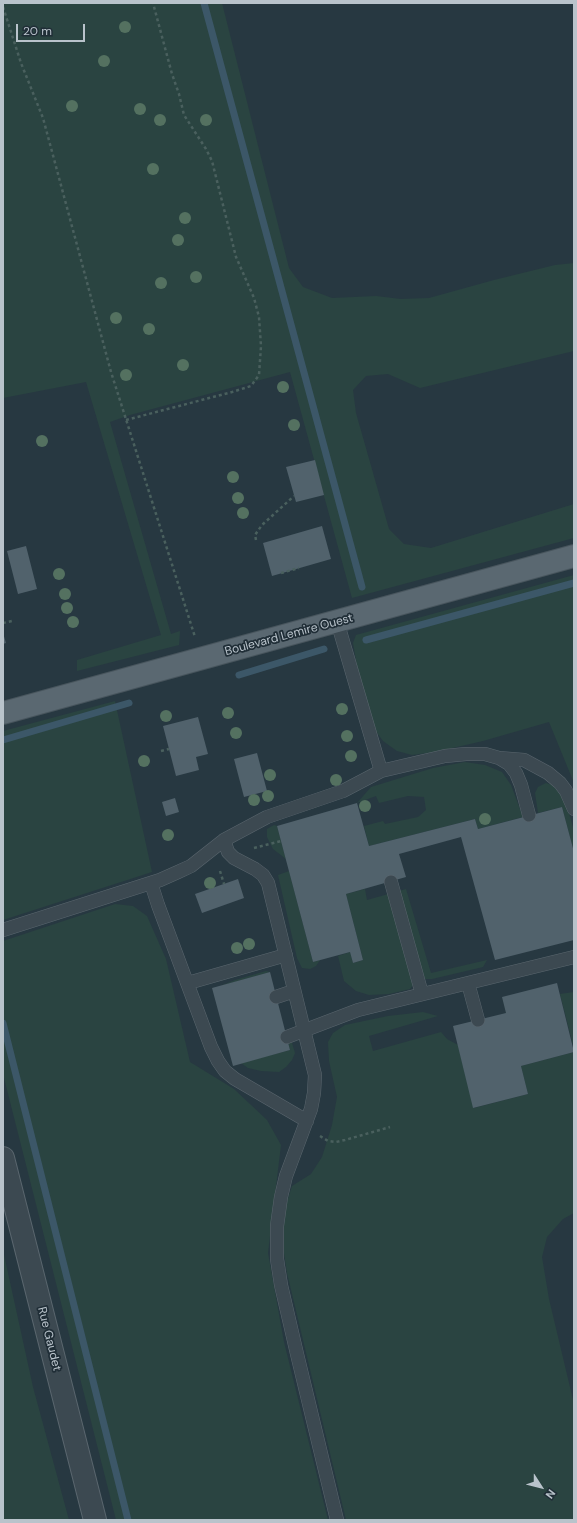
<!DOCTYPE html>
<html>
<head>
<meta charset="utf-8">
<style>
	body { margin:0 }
	#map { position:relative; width:577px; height:1523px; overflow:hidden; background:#273841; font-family:"DM Sans",sans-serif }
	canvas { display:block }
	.frame { position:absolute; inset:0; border:4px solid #b9c3cb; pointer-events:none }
	.north { position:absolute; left:521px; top:1467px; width:40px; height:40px; -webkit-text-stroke:3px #202e37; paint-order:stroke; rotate:126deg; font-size:11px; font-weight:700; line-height:16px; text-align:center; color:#b9c3cb }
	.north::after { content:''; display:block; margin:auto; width:14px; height:18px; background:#b9c3cb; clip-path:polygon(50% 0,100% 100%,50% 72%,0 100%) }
	.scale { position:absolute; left:16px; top:24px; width:69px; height:18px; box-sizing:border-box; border:2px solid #b9c3cb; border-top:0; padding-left:5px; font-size:12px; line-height:14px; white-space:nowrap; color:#b9c3cb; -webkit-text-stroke:3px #202e37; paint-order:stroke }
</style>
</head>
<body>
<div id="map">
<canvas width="577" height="1523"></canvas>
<div class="frame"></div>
<div class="north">N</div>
<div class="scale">20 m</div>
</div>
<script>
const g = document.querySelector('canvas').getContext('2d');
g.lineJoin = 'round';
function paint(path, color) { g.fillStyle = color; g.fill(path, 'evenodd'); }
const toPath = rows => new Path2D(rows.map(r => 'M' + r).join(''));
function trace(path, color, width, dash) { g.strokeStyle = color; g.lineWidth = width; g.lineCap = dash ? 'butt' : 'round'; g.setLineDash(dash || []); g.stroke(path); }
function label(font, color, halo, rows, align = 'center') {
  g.font = font + ' "DM Sans",sans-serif'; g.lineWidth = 3.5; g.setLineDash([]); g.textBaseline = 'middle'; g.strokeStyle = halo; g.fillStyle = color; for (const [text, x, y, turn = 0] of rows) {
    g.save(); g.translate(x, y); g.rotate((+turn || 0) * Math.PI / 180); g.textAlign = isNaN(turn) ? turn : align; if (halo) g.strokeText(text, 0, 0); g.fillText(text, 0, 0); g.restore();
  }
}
paint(toPath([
	[3,3,222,3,289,268,303,287,332,298,376,296,401,299,429,298,494,280,555,265,574,263,574,351,420,388,388,374,366,376,353,390,356,413,389,529,404,544,431,548,574,504,574,538,352,598,290,372,130,415,110,422,171,634,180,631,179,645,77,671,77,660,161,635,86,382,3,398],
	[574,575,574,783,549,722,483,741,435,752,412,755,397,751,383,741,372,726,359,677,353,643,356,635],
	[115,701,152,872,3,920,3,731],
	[465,762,485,765,502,772,511,785,523,817,478,829,475,819,369,846,364,826,383,821,385,824,418,817,426,810,424,797,408,796,379,803,376,796,357,803,371,787,433,768],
	[546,783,552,785,560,793,567,806,574,831,574,852,562,807,538,813,535,793,538,787],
	[274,825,277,826,286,859,273,849,267,837,267,829],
	[289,871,313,962,320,960,316,966,310,969,302,968,297,958,278,875],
	[365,889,367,900,406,889,431,973,487,960,483,967,432,979,425,979,422,973,410,989,389,994,369,995,356,991,344,981,338,956,350,952,353,963,363,960,346,894],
	[115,904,133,906,147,916,166,959,190,1062,234,1089,267,1120,281,1145,268,1253,284,1342,328,1520,116,1520,3,1074,3,941],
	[266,971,270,972,220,986,235,980],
	[574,992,574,1049,560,994],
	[423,1012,438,1016,369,1036,373,1051,441,1032,447,1039,458,1045,474,1108,528,1094,521,1066,574,1052,574,1213,563,1219,547,1237,542,1257,549,1299,574,1404,574,1520,346,1520,287,1273,282,1240,285,1208,292,1186,311,1174,322,1157,332,1125,337,1097,329,1061,328,1042,333,1033,345,1025,388,1016],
	[288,1042,292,1043,295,1053,292,1060,286,1067,279,1072,261,1071,248,1068,241,1063,290,1050],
	[3,1250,33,1387,69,1520,3,1520]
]), '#2a4441');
trace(toPath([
	[204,3,362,587],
	[366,640,574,583],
	[239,675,324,649],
	[3,740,129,703],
	[3,1023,128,1520]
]), '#3c5768', 7);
paint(toPath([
	[315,460,324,495,296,502,286,467],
	[322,526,331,559,272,576,263,543],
	[26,546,37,589,18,594,7,551],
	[3,633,6,643,3,644],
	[198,717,208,754,196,757,199,770,176,776,163,726],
	[257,753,267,791,244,797,234,759],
	[175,798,179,812,166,816,162,802],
	[357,803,369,846,475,819,478,829,562,807,574,852,574,940,495,960,461,837,399,854,406,877,346,894,363,960,353,963,350,952,313,962,277,826],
	[238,879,244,898,202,913,195,894],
	[270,972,290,1050,233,1066,212,988],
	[557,983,574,1052,521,1066,528,1094,473,1108,453,1026,506,1013,502,997]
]), '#51626c');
const service = toPath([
	[337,621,381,771],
	[499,758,524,760,548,773,560,783,566,791,574,809],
	[224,840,228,852,234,858,255,869,263,875,268,883,315,1075,314,1093,311,1109,286,1176,281,1197,277,1226,277,1259,281,1285,297,1354,337,1520],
	[391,882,422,994],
	[151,883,158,905,211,1047,218,1061,225,1071,235,1079,307,1121],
	[3,930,160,880,178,872,191,866,224,840,267,817,343,791,381,771,445,756,466,754,485,754,499,758,509,764,516,773,521,785,529,815],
	[188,983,286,955],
	[468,983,478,1020],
	[276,997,294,991],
	[287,1037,358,1010,574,957]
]);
const minor = toPath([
	[3,1158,95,1520]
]);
const primary = toPath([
	[3,713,574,556]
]);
trace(service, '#5a666e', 14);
trace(minor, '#5a666e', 24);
trace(primary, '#48555d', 24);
trace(toPath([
	[3,7,21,63,43,118,111,372,195,637],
	[126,420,232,392,251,386,259,375,261,346,259,317,254,298,236,257,212,161,206,149,184,115,179,94,172,74,153,3],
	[256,540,255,535,262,525,294,496],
	[281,573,299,568],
	[3,623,12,621],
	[161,751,169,749],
	[254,848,281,841],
	[220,871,224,884],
	[320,1136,328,1141,336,1142,345,1140,390,1127]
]), '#4a605e', 2.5, [3, 3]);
trace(service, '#3c4951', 13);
trace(minor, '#3c4951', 22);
trace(primary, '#5a6871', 22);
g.fillStyle = '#547160';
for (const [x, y] of [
	[125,27],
	[104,61],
	[72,106],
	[140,109],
	[160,120],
	[206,120],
	[153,169],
	[185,218],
	[178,240],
	[196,277],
	[161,283],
	[116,318],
	[149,329],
	[183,365],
	[126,375],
	[283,387],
	[294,425],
	[42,441],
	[233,477],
	[238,498],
	[243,513],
	[59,574],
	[65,594],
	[67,608],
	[73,622],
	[342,709],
	[228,713],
	[166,716],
	[236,733],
	[347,736],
	[351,756],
	[144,761],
	[270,775],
	[336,780],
	[268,796],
	[254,800],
	[365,806],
	[485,819],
	[168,835],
	[210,883],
	[249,944],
	[237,948]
]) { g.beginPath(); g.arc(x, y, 6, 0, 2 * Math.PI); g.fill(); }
label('12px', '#b9c3cb', '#202e37', [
	["Boulevard Lemire Ouest",289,635,-15],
	["Rue Gaudet",49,1339,76]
]);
</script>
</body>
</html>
